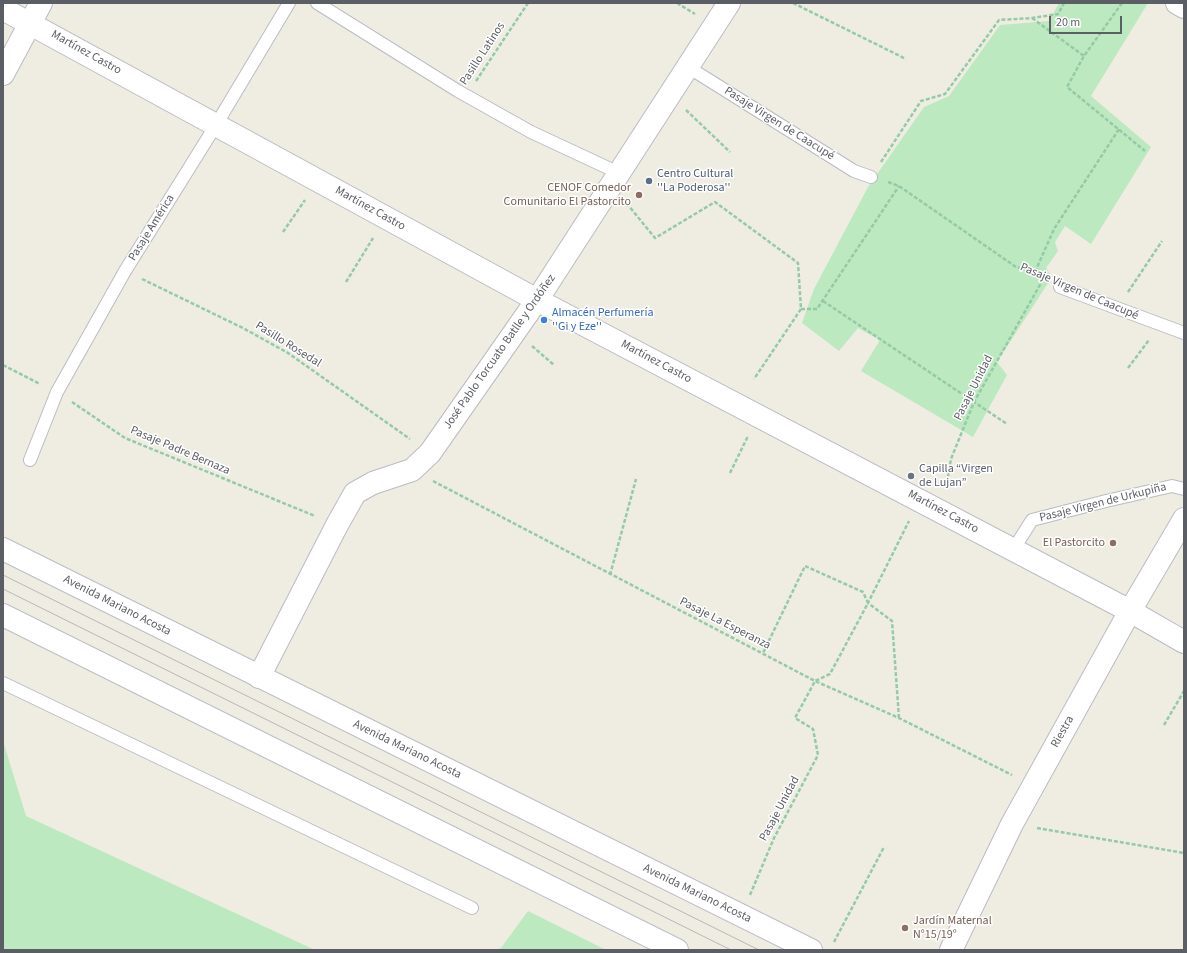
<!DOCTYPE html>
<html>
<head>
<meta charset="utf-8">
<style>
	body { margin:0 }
	#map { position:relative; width:1187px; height:953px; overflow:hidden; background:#efede2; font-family:"Source Sans 3",sans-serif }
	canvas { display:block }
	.frame { position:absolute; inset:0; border:4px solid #5b5e65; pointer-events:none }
	.scale { position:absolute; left:1049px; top:16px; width:73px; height:18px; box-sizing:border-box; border:2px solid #5b5e65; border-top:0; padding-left:5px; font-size:12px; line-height:14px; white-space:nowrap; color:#5b5e65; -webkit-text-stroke:3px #fff; paint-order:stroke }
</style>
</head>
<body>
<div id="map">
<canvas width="1187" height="953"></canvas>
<div class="frame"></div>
<div class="scale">20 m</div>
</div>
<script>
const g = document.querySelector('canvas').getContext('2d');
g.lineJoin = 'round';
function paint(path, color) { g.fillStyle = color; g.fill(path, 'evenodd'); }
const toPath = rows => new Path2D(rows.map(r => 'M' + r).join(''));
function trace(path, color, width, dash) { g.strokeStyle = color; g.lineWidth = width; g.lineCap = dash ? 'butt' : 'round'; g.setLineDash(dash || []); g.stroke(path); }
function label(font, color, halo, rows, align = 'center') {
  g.font = font + ' "Source Sans 3",sans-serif'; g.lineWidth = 3; g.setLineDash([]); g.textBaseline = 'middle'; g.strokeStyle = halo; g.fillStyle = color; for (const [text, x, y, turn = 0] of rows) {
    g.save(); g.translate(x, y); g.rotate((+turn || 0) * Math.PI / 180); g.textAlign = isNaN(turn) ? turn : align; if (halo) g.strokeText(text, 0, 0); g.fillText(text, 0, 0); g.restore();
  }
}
paint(toPath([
	[1059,3,1148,3,1091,96,1151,147,1091,244,1065,226,1055,242,1058,251,1046,268,1052,277,997,362,1007,375,973,437,861,371,880,340,858,328,839,351,802,323,814,289,868,187,924,107,949,96,1000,25,1049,21],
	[3,743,4,744,26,816,315,950,3,950],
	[528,911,606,950,495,950,501,948]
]), '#bce9bf');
const lane = toPath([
	[317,3,458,91,531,132,619,173],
	[688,67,854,171,871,177],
	[1060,287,1184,333],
	[30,460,57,392,125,271,216,125,289,3],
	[1013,550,1032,520,1106,501,1172,486,1184,489],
	[3,683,472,908]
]);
const street = toPath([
	[1177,3,1184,7],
	[3,9,537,300,1130,611,1184,642],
	[3,74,41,3],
	[259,677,337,525,355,493,373,483,412,470,430,453,537,300,729,3],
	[951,950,1012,824,1130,611,1184,519]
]);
const secondary = toPath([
	[3,549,811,950],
	[3,615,677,950]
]);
trace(lane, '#babcc3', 14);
trace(street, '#babcc3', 24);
trace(secondary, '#bbbec5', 24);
trace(toPath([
	[677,3,695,14],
	[793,3,906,59],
	[1122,3,1084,56,1067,87,1145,151],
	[1032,18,1084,56],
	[476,81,528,3],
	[686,110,730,152],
	[881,162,921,101,945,94,999,20,1032,18,1058,14,1064,3],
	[888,182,899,186,1016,267,1035,272,1044,278],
	[626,206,628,205,655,238,715,202,798,263,801,309,754,379],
	[283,232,305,200],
	[1035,272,1054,229,1119,129],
	[142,279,243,328,288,353,410,439],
	[346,282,373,238],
	[1128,292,1162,241],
	[823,301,1007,424],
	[801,309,817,309,899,186],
	[532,346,554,365],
	[3,365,40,384],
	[1128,368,1149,340],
	[72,402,125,438,315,516],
	[730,473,748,436],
	[433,481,815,681,899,718,1012,775],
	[946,488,951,459,974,402,1041,283],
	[610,575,636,479],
	[899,718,892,621,868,603,909,521],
	[1164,725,1184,691],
	[1037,828,1184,853],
	[750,895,774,838,818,755,813,729,795,718,815,681,830,674,868,603,863,592,805,566,763,653],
	[834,942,884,847]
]), '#95caa8', 2.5, [4, 2]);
trace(lane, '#fff', 12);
trace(street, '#fff', 22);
trace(secondary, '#fff', 22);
trace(toPath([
	[3,575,759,950],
	[3,589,731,950]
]), '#b6b7b8', 1);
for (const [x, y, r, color] of [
	[649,181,4,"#5c6f8a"],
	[639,195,4,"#8d6e63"],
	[544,320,4,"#3f7fe0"],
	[911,476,4,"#6b7280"],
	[1113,543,4,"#8d6e63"],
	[905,928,4,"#8d6e63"]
]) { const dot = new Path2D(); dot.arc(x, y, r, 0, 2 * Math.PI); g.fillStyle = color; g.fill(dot); trace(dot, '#fff', 1.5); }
label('12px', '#5b5e65', '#fff', [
	["Martínez Castro",86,53,29],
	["Pasillo Latinos",483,54,-57],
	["Pasaje Virgen de Caacupé",779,124,32],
	["Martínez Castro",370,209,29],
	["Pasaje América",152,228,-58],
	["Pasaje Virgen de Caacupé",1079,292,23],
	["Pasillo Rosedal",288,345,32],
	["José Pablo Torcuato Batlle y Ordóñez",500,352,-55],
	["Martínez Castro",656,362,28],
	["Pasaje Unidad",974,388,-63],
	["Pasaje Padre Bernaza",180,451,23],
	["Pasaje Virgen de Urkupiña",1103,503,-14],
	["Martínez Castro",943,512,28],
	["Avenida Mariano Acosta",117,606,27],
	["Pasaje La Esperanza",725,624,27],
	["Riestra",1063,732,-61],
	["Avenida Mariano Acosta",407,750,26],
	["Pasaje Unidad",780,809,-62],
	["Avenida Mariano Acosta",697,894,26]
]);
label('12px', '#4e5e75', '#fff', [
	["Centro Cultural",657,174],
	["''La Poderosa''",657,188]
], 'left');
label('12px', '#785e54', '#fff', [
	["CENOF Comedor",631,188],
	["Comunitario El Pastorcito",631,202],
	["El Pastorcito",1105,543],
	["Jardín Maternal",913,921,"left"],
	["N°15/19°",913,935,"left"]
], 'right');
label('12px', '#366cbe', '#fff', [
	["Almacén Perfumería",552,313],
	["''Gi y Eze''",552,327]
], 'left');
label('12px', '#5b616d', '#fff', [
	["Capilla “Virgen",919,469],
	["de Lujan”",919,483]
], 'left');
</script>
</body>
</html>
